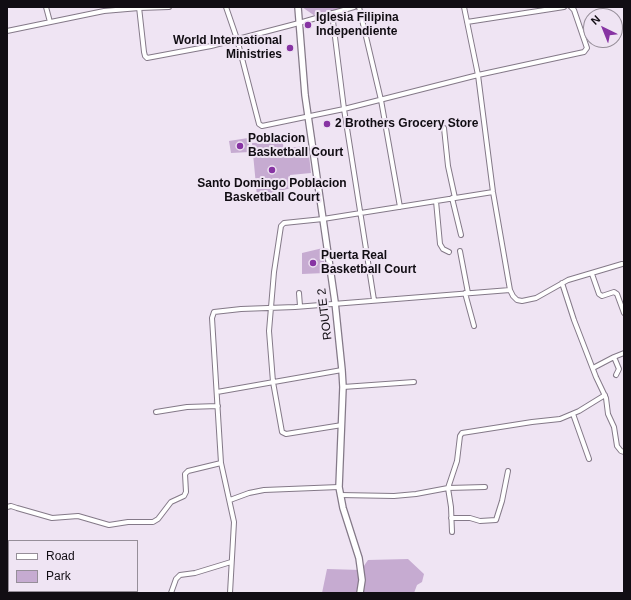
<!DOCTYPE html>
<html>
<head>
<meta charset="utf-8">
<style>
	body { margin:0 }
	#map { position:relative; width:631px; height:600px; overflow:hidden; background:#efe4f3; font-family:Helvetica,sans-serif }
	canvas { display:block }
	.frame { position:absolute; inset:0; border:8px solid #110d13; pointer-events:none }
	.legend { position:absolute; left:8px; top:540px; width:130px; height:52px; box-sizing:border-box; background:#efe4f3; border:1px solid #968e99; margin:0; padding:5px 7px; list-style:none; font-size:12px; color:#110d13 }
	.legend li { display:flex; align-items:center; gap:8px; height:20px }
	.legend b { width:20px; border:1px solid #968e99 }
	.north { position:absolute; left:583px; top:8px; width:40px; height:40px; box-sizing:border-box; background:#efe4f3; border:1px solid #968e99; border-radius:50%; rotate:317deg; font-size:11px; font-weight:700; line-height:16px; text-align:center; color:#110d13 }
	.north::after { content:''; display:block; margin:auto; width:14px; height:18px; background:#8734a3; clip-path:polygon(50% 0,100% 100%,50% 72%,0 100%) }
</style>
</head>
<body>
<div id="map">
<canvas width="631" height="600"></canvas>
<div class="frame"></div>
<ul class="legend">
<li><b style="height:5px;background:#fff"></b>Road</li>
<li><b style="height:11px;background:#c6abd1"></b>Park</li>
</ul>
<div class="north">N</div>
</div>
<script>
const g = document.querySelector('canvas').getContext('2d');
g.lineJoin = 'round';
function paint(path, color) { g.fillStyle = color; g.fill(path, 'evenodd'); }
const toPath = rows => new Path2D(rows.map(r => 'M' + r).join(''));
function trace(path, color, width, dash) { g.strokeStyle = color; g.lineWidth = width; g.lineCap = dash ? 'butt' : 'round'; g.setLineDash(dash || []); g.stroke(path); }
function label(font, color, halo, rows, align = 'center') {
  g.font = font + ' Helvetica,sans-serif'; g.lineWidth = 4; g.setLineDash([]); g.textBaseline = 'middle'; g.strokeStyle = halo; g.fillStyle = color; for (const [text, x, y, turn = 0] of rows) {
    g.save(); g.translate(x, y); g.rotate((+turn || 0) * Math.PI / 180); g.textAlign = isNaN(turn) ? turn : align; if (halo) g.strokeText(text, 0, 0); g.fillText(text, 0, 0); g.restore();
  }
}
paint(toPath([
	[302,7,349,7,315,16],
	[248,138,250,152,231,153,229,141],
	[282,141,284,148,308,146,311,173,290,175,292,188,257,196,252,143],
	[323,248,325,273,302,274,302,253],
	[408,559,424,574,422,582,417,585,414,593,322,593,327,569,361,570,368,560]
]), '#c6abd1');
const minor = toPath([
	[46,7,50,22],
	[139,7,144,52,145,56,147,58,211,46,299,23,354,7],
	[226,7,237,39,259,124,262,126,344,109,478,75,584,52,587,48,574,10,571,7],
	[359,7,381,100,400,207],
	[464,7,478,75,493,192,510,290,513,296,517,300,522,301,536,298,568,280,622,264],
	[332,13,344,109,374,300],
	[467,22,564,7],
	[7,31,104,11,139,8,169,7],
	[444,128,448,166,455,198],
	[452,198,461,235],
	[436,201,440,244,443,249,449,252],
	[460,251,468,293],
	[592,274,599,294,602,296,614,292,617,294,624,313],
	[562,283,574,320,596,377,606,398,608,414,614,427,617,446,621,451,624,452],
	[299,293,300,306],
	[465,293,474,326],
	[614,357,619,369,616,375],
	[593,368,614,357,624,353],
	[343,387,414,382],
	[217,392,342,370],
	[156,412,187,407,218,406],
	[573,414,589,459],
	[342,425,286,434,282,432,273,382,269,331,274,272,281,226,284,223,323,219,493,192],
	[340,495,394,496,416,494,448,488,457,461,460,436,462,433,532,422,560,419,579,411,605,395],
	[230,500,249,493,264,490,339,487],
	[7,507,11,506,17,508,52,518,78,516,109,525,128,522,153,522,158,519,171,502,184,496,186,492,185,474,188,471,221,463],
	[451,518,470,518,480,521,496,520,502,501,508,471],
	[452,532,451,507,448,488,485,487],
	[171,593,176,579,180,575,195,573,231,562],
	[230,593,234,522,221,463,212,318,214,312,241,309,295,307,510,290]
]);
const highway = toPath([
	[298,7,305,95,335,302,342,370,343,387,339,487,343,508,359,558,362,580,360,593]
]);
trace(minor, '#847988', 6);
trace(highway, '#847988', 8);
trace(minor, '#fff', 4);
trace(highway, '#fff', 5.5);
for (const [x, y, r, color] of [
	[308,25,4,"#8734a3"],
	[290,48,4,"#8734a3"],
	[327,124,4,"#8734a3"],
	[240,146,4,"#8734a3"],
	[272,170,4,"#8734a3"],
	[313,263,4,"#8734a3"]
]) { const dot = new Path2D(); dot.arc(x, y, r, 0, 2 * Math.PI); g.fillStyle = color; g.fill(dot); trace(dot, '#efe4f3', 1.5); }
label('bold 12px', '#110d13', '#efe4f3', [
	["Iglesia Filipina",316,18],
	["Independiente",316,32],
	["World International",282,41,"right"],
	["Ministries",282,55,"right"],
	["2 Brothers Grocery Store",335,124],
	["Poblacion",248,139],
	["Basketball Court",248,153],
	["Santo Domingo Poblacion",272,184,"center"],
	["Basketball Court",272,198,"center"],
	["Puerta Real",321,256],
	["Basketball Court",321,270]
], 'left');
label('12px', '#110d13', '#efe4f3', [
	["ROUTE 2",325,314,-97]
]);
</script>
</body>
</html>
